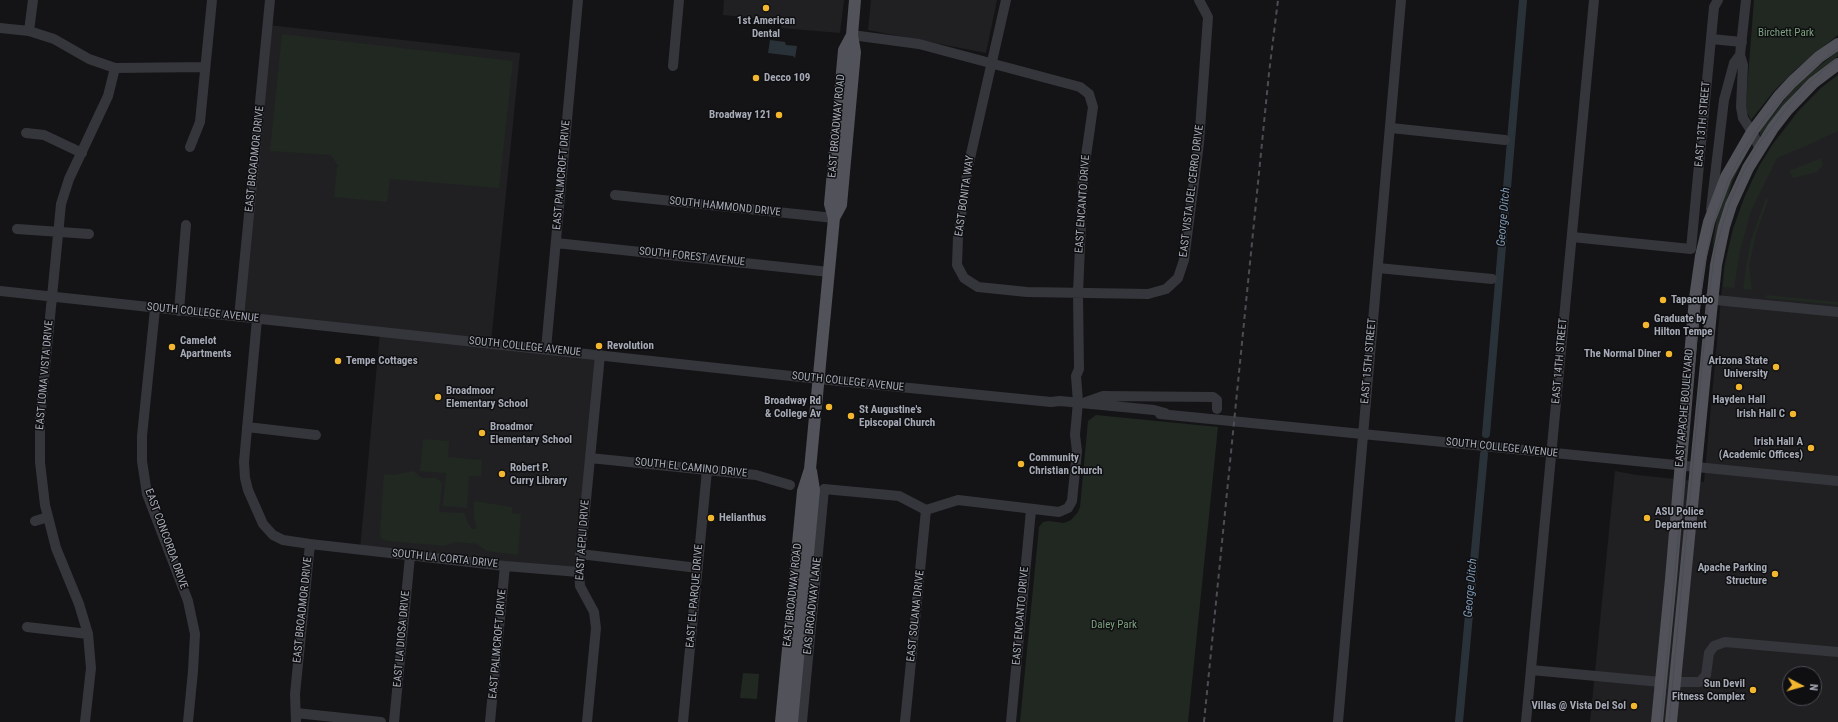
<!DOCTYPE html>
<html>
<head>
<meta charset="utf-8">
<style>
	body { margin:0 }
	#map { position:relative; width:1838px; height:722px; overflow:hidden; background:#141416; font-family:"Roboto Condensed",sans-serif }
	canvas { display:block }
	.north { position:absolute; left:1782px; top:666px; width:40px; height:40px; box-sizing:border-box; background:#0f0f11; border:1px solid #4b4d53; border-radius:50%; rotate:96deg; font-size:11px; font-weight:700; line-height:16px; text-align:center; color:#a5aab6 }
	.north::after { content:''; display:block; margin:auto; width:14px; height:18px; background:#f2b62f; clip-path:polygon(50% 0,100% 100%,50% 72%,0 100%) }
</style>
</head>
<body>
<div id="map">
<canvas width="1838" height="722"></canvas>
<div class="north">N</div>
</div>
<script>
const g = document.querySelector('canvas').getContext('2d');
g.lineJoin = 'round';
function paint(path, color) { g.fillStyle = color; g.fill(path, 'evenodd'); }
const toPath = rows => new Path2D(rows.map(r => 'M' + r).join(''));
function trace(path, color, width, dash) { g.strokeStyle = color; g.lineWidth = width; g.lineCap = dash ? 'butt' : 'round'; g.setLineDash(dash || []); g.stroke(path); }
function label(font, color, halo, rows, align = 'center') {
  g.font = font + ' "Roboto Condensed",sans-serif'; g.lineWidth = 3; g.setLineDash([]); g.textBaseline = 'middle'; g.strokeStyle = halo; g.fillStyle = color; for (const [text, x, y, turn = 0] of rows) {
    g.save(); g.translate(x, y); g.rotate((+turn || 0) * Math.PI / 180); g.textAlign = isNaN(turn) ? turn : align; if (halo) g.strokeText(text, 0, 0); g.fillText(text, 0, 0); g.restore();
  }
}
paint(toPath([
	[724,0,844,0,840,33,781,28,782,21,723,15],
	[871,0,997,0,986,53,868,30],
	[268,25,520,53,491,343,600,355,579,572,360,550,380,332,239,317],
	[1838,75,1838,722,1590,722,1615,471,1637,475,1704,482,1724,266,1733,229,1752,181,1771,146,1798,111,1821,88],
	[1790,674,1814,674,1814,698,1790,698]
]), '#202023');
paint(toPath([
	[1754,0,1838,0,1838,35,1795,70,1774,91,1751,120,1745,109,1746,102],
	[282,34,513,61,499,188,390,179,387,202,334,197,337,167,339,167,331,155,270,151],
	[1838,51,1838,56,1798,89,1760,136,1760,131,1789,94,1810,73],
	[1838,75,1838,131,1806,146,1777,158,1751,211,1740,251,1734,288,1723,287,1725,265,1733,229,1744,198,1759,166,1772,146,1798,112,1821,88],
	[1749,148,1733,180,1712,249,1716,222,1724,197,1731,180],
	[1821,158,1823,165,1817,172,1793,178,1789,171],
	[1766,198,1768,200,1756,234,1749,267,1752,290,1743,289,1750,243],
	[1766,295,1838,302,1838,305,1765,298],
	[1096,415,1218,427,1188,722,1020,722,1039,527,1043,522,1049,521,1064,523,1071,520,1078,512,1080,507,1088,421],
	[423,439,449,441,448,457,482,460,481,476,469,476,467,508,443,506,446,473,420,471],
	[413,471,422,478,435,478,439,480,442,484,439,512,464,513,469,525,472,529,477,529,474,517,474,501,512,507,512,513,521,514,518,555,487,551,477,544,456,542,444,546,388,541,381,539,380,533,384,474,394,475],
	[743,673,759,674,757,699,740,698]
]), '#202821');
paint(toPath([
	[770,40,785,42,786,45,797,46,795,58,793,56,768,53]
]), '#2a3239');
trace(toPath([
	[1486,434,1523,0],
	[1459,722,1484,454]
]), '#2a3239', 8);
trace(toPath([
	[1006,0,968,167,958,237,957,265,964,278,978,287,1027,292,1148,294,1166,289,1178,278,1184,260,1199,143,1208,17,1199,0],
	[1746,0,1740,55,1743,65,1741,107,1743,118,1754,135,1759,148],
	[0,28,29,31,54,39,89,59,115,68,205,67],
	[29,31,33,0],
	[1711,39,1742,42],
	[673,66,679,0],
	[1391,128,1505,140],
	[26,133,44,135,82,153],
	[190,147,200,122,212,0],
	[615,195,834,218],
	[1711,209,1724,100,1734,63,1740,55],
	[17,229,89,234],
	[1572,237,1691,249,1714,7,1718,0],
	[556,243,829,272],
	[1378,268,1492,279],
	[0,291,819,379,1051,402,1060,401,1154,410,1165,413],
	[1695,298,1838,312],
	[155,309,142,436,142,461,147,494,188,601,195,634,193,671,188,722],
	[179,311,186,225],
	[239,317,270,0],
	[257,319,244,462,245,478,248,490,263,524,273,535,283,540,310,544,505,566,579,572],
	[546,349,578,0],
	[1086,402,1103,396,1213,397,1217,400,1217,409],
	[1160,414,1838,481],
	[247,427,316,435],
	[590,458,756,475,790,485],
	[35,521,48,517],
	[580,554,698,568],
	[27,627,88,634],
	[1531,670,1661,682],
	[1675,682,1700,682,1706,675,1709,653,1714,646,1725,642,1838,652],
	[296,713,381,722],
	[85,722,91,668,88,634,79,604,56,548,45,505,40,462,40,420,61,204,69,179,108,96,115,68],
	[296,722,295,694,310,544],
	[394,722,410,556],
	[490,722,505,566],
	[587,722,596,628,594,612,580,586,579,572,600,355],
	[683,722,707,470],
	[802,722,824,489,899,496,926,510,958,500,1059,512,1068,508,1072,501,1077,451,1075,435,1078,402,1076,376,1079,369,1078,293,1083,177,1093,107,1089,94,1080,87,919,44,852,35],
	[905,722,926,510],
	[1011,722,1031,510],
	[1338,722,1401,0],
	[1526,722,1594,0]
]), '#35363b', 10);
trace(toPath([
	[834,218,830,204,844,50,852,35],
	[781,722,803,491,810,469,834,218,841,205,855,52,852,35,855,0],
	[792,722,814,490,811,471],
	[1657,722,1671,579,1695,298,1701,256,1709,222,1726,177,1752,132,1779,96,1792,82,1819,57,1838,44],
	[1671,722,1711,312,1716,265,1724,227,1731,205,1748,168,1773,128,1787,110,1813,83,1838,64]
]), '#51525a', 12);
trace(toPath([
	[1661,722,1703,273,1713,224,1729,179,1743,152,1763,121,1785,95,1805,74,1838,48],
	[1669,722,1707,312,1715,250,1729,204,1743,172,1758,145,1791,102,1811,81,1838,58]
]), '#4c4d54', 1);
trace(toPath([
	[1204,722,1269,73,1278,0]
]), '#4c4d54', 2, [5, 4]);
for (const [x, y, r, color] of [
	[766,8,4,"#f2b62f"],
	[756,78,4,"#f2b62f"],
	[779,115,4,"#f2b62f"],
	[1663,300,4,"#f2b62f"],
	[1646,325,4,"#f2b62f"],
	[599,346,4,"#f2b62f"],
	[172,347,4,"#f2b62f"],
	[1669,354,4,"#f2b62f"],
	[338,361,4,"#f2b62f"],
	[1776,367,4,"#f2b62f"],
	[1739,387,4,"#f2b62f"],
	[438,397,4,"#f2b62f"],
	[829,407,4,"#f2b62f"],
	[1793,414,4,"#f2b62f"],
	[851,416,4,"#f2b62f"],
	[482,433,4,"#f2b62f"],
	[1811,448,4,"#f2b62f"],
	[1021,464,4,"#f2b62f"],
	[502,474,4,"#f2b62f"],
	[711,518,4,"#f2b62f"],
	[1647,518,4,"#f2b62f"],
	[1775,574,4,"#f2b62f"],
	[1753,690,4,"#f2b62f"],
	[1634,706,4,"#f2b62f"]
]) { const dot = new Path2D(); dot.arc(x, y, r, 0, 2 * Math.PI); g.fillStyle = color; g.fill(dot); trace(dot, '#0f0f11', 1.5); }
label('bold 11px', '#a5aab6', '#0f0f11', [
	["1st American",766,21,"center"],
	["Dental",766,34,"center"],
	["Decco 109",764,78],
	["Broadway 121",771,115,"right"],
	["Tapacubo",1671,300],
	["Graduate by",1654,319],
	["Hilton Tempe",1654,332],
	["Camelot",180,341],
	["Apartments",180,354],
	["Revolution",607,346],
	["The Normal Diner",1661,354,"right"],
	["Tempe Cottages",346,361],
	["Arizona State",1768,361,"right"],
	["University",1768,374,"right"],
	["Broadmoor",446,391],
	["Elementary School",446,404],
	["Hayden Hall",1739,400,"center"],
	["Broadway Rd",821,401,"right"],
	["& College Av",821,414,"right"],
	["St Augustine's",859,410],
	["Episcopal Church",859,423],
	["Irish Hall C",1785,414,"right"],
	["Broadmor",490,427],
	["Elementary School",490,440],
	["Irish Hall A",1803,442,"right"],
	["(Academic Offices)",1803,455,"right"],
	["Community",1029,458],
	["Christian Church",1029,471],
	["Robert P.",510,468],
	["Curry Library",510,481],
	["ASU Police",1655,512],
	["Department",1655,525],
	["Helianthus",719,518],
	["Apache Parking",1767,568,"right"],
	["Structure",1767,581,"right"],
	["Sun Devil",1745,684,"right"],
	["Fitness Complex",1745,697,"right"],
	["Villas @ Vista Del Sol",1626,706,"right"]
], 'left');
label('11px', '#7ca17f', '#0f0f11', [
	["Birchett Park",1786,33],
	["Daley Park",1114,625]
]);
label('11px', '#a5aab6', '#0f0f11', [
	["EAST 13TH STREET",1703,124,-85],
	["EAST BROADWAY ROAD",837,126,-85],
	["EAST BROADMOR DRIVE",255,159,-84],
	["EAST PALMCROFT DRIVE",562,175,-85],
	["EAST VISTA DEL CERRO DRIVE",1192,191,-83],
	["EAST BONITA WAY",965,196,-82],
	["EAST ENCANTO DRIVE",1083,204,-86],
	["SOUTH HAMMOND DRIVE",725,207,6],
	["SOUTH FOREST AVENUE",692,257,6],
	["SOUTH COLLEGE AVENUE",203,313,6],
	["SOUTH COLLEGE AVENUE",525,347,6],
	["EAST 15TH STREET",1369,361,-85],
	["EAST 14TH STREET",1560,361,-85],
	["EAST LOMA VISTA DRIVE",45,375,-85],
	["SOUTH COLLEGE AVENUE",848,382,6],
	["EAST APACHE BOULEVARD",1685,408,-85],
	["SOUTH COLLEGE AVENUE",1502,448,6],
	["SOUTH EL CAMINO DRIVE",691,468,6],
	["EAST CONCORDA DRIVE",166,539,70],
	["EAST AEPLI DRIVE",583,540,-86],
	["SOUTH LA CORTA DRIVE",445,559,6],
	["EAST BROADWAY ROAD",793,595,-84],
	["EAST EL PARQUE DRIVE",695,596,-85],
	["EAS BROADWAY LANE",813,606,-84],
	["EAST BROADMOR DRIVE",303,610,-84],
	["EAST SOLANA DRIVE",916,616,-84],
	["EAST ENCANTO DRIVE",1021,616,-85],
	["EAST LA DIOSA DRIVE",402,639,-85],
	["EAST PALMCROFT DRIVE",498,644,-85]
]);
label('italic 12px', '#7c97b1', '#0f0f11', [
	["George Ditch",1504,217,-85],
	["George Ditch",1471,588,-85]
]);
</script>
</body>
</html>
